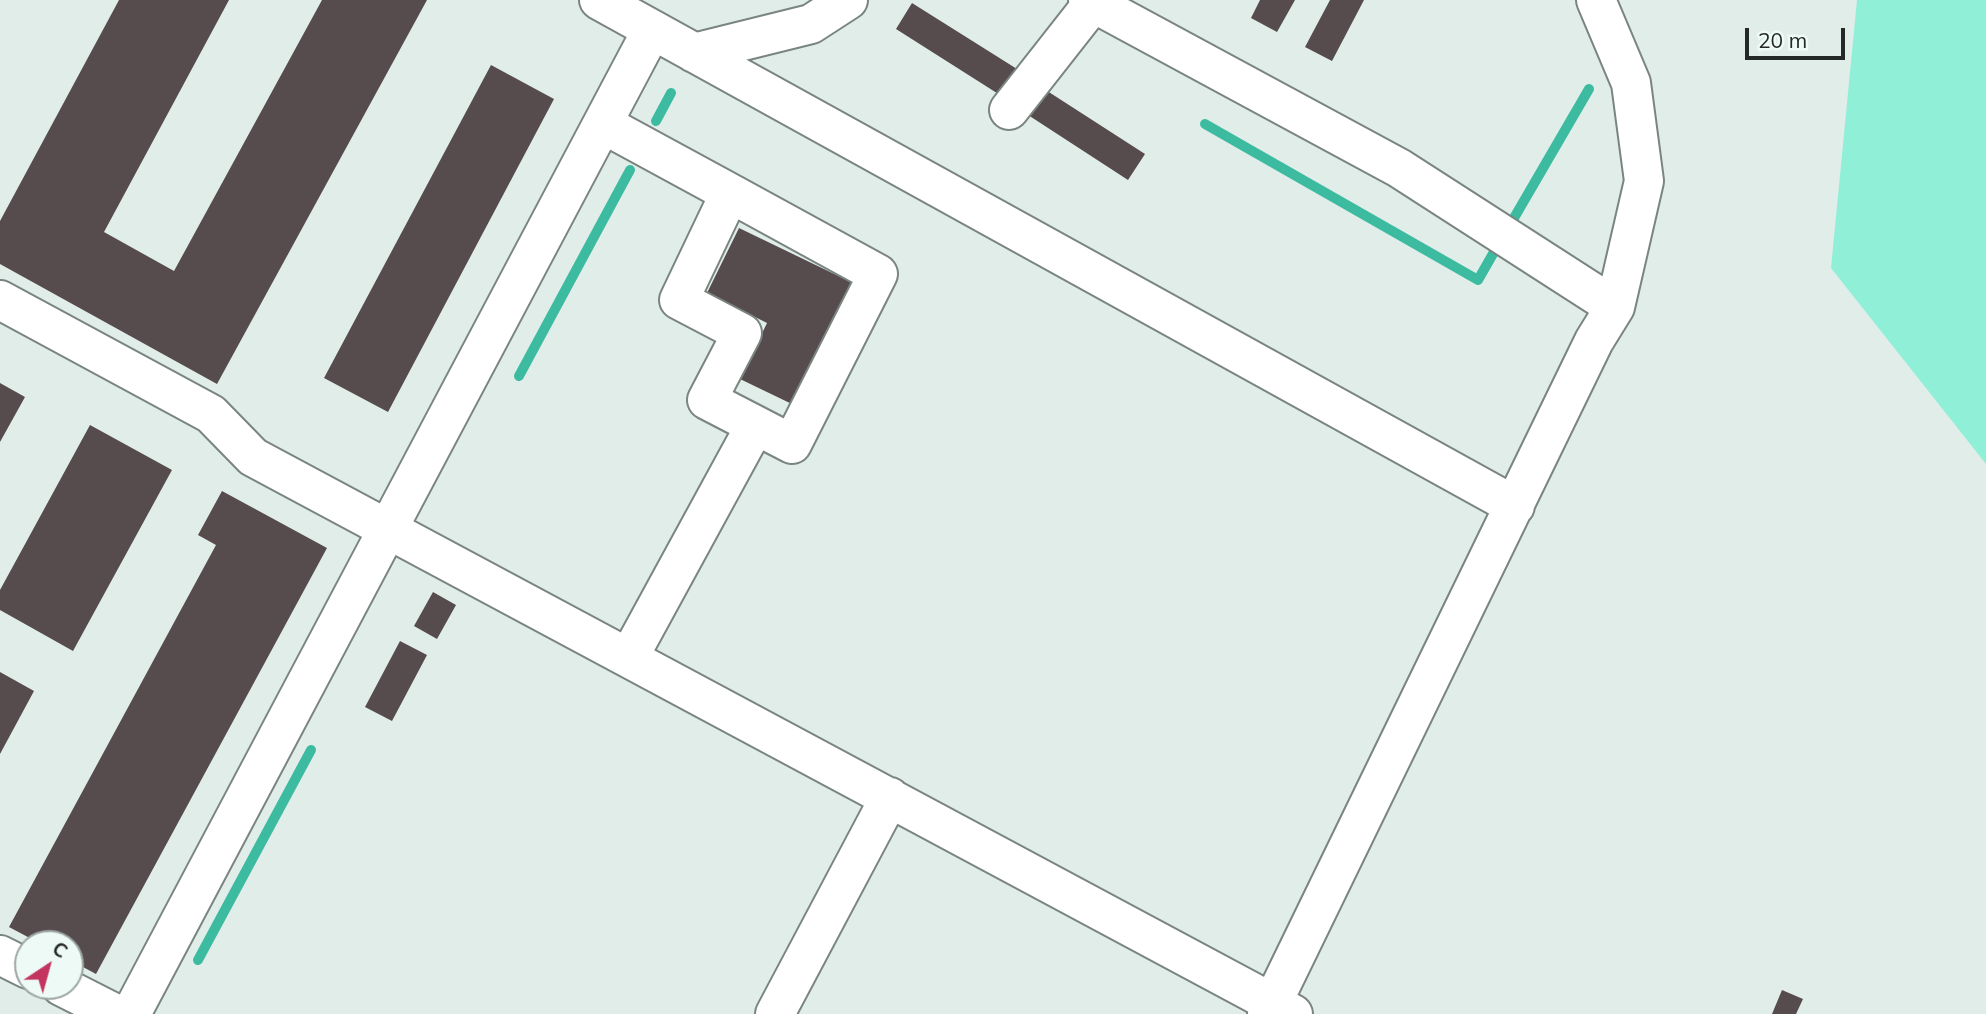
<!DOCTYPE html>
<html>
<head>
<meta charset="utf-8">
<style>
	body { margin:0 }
	#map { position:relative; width:1986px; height:1014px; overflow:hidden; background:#e0ede9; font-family:Mulish,sans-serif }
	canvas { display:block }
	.north { position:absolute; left:14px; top:930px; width:70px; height:70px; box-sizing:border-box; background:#edfaf6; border:2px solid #9da6a3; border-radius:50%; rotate:36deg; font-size:19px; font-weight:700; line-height:28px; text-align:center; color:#242827 }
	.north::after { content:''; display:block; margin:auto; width:24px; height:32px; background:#c3345f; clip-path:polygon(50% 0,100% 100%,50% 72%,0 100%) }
	.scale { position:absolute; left:1745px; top:28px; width:100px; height:32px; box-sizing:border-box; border:4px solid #242827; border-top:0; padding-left:9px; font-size:21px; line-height:24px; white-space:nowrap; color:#242827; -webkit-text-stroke:5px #edfaf6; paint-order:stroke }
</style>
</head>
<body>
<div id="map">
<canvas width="1986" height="1014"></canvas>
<div class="north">С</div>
<div class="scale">20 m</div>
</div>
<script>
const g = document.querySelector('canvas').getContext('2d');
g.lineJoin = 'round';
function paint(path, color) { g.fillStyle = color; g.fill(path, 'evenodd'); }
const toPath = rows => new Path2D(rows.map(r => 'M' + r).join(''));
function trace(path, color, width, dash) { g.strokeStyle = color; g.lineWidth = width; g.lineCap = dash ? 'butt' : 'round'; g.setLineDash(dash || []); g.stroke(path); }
paint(toPath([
	[1857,0,1986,0,1986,464,1831,268]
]), '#90efd7');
trace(toPath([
	[656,121,671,93],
	[1205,124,1478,280,1494,252],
	[1514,218,1589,89],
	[519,376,630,170],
	[198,960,311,750]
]), '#3cbba1', 10);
paint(toPath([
	[119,0,229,0,104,232,174,271,322,0,427,0,217,384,0,264,0,221],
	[1260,0,1295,0,1277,32,1251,18],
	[1330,0,1364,0,1332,61,1305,47],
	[912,3,1017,69,1000,95,896,29],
	[491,65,554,99,388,412,324,378],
	[1041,87,1145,154,1128,180,1025,113],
	[739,228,855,284,796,406,740,379,767,323,707,293],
	[0,383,25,397,0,442],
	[90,425,172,470,73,651,0,610,0,590],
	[222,491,327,548,96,974,70,960,70,944,41,944,9,927,216,545,198,535],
	[433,592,456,605,437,639,414,626],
	[400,641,427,655,392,721,365,707],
	[0,672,34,691,0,754],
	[1782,990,1803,999,1796,1014,1772,1014]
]), '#564b4d');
const minor = toPath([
	[599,0,1515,506],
	[1088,0,1399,168,1615,307],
	[694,53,811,24,848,0],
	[1009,110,1093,3],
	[603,124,730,193,878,274,792,444,707,400,742,333,679,300,730,193],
	[0,300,211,414,253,457,1293,1014],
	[629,657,755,426],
	[0,955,28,969],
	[61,986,116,1014],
	[131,1014,652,30],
	[775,1014,890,797],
	[1267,1014,1594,341,1615,307,1644,181,1631,83,1596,0]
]);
trace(minor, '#7a8581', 42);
trace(minor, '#fff', 38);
</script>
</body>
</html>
